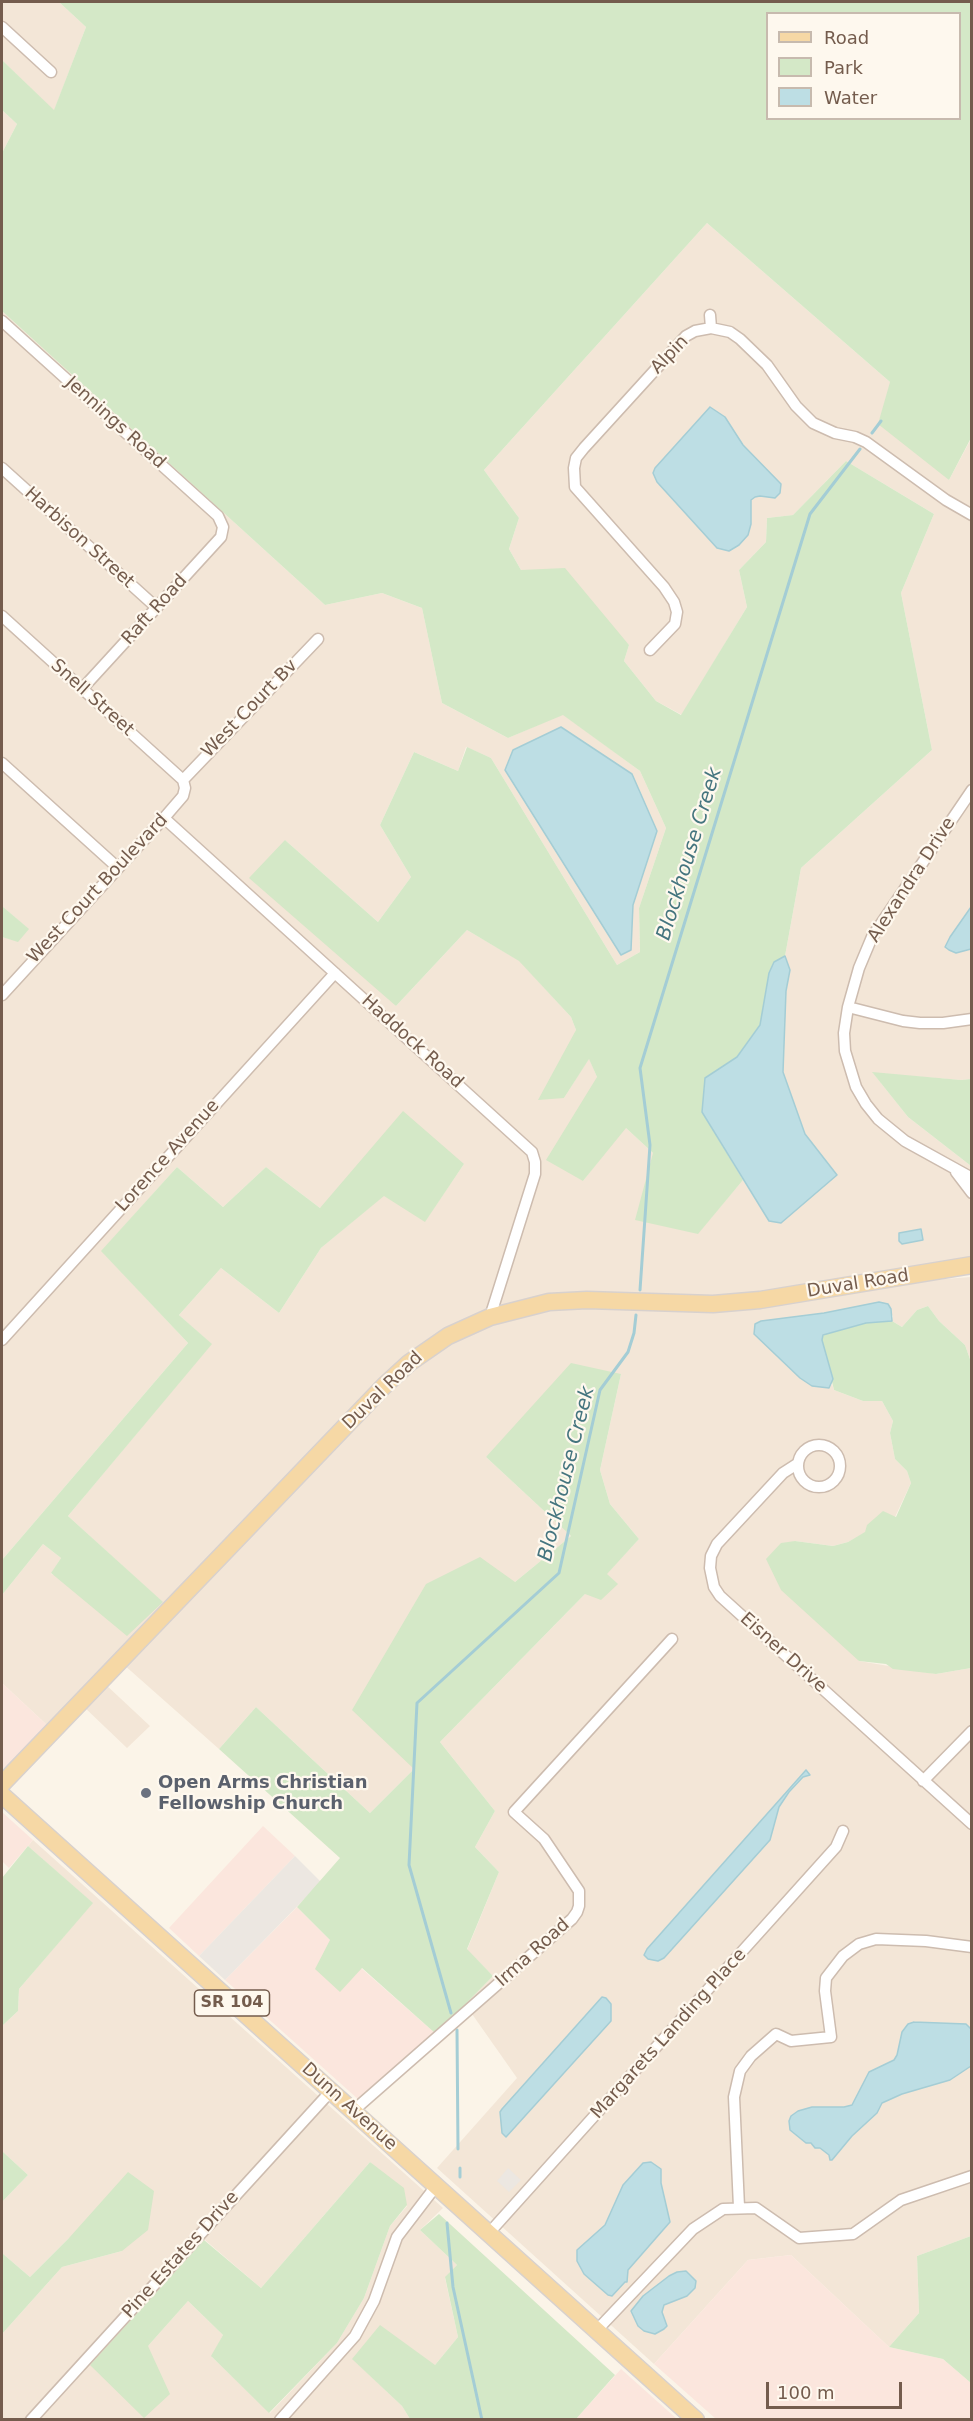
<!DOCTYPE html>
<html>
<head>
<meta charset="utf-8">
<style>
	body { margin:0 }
	#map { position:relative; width:973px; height:2421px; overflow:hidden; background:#fbf4e8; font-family:"DejaVu Sans",sans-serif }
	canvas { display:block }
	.frame { position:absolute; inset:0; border:3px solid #745c4d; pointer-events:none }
	.legend { position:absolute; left:766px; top:12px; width:195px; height:108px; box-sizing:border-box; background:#fef8ee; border:2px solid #c7baae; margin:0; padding:8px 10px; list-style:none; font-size:18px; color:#745c4d }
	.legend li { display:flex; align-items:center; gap:12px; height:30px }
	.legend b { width:30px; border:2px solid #c7baae }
	.scale { position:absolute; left:766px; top:2382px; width:136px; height:27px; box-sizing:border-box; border:3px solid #745c4d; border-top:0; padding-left:8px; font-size:18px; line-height:21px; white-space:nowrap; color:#745c4d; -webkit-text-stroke:4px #fef8ee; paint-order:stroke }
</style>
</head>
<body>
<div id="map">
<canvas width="973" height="2421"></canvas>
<div class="frame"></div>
<ul class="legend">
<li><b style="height:8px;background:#f6d8a5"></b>Road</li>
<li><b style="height:16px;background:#d4e8c7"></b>Park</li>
<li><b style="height:16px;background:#bddee4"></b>Water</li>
</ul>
<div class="scale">100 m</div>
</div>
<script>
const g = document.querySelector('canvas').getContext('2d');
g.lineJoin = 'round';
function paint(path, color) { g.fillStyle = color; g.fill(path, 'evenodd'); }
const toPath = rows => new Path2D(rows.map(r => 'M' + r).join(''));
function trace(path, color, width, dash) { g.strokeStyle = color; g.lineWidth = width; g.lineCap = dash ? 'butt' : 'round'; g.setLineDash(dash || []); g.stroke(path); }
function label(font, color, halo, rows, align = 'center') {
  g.font = font + ' "DejaVu Sans",sans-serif'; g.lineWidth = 4.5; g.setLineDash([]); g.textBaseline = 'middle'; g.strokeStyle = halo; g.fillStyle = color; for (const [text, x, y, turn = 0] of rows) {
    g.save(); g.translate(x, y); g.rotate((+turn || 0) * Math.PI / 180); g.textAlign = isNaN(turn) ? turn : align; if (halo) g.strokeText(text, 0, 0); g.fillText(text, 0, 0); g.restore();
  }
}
paint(toPath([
	[2,2,59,2,86,27,54,111,2,60],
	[2,110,17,124,2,153],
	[707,223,890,382,949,480,972,437,971,1079,961,1080,873,1073,908,1117,971,1166,971,1257,743,1297,593,1294,450,1328,47,1725,2,1683,2,1595,43,1544,61,1558,51,1574,162,1602,68,1516,211,1344,179,1315,221,1268,279,1313,321,1248,384,1195,425,1221,464,1164,320,1208,266,1167,223,1207,177,1167,102,1251,188,1343,2,1560,2,937,18,941,28,929,2,906,2,311,325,605,382,593,422,608,442,703,508,738,563,714,640,771,666,828,639,908,640,952,617,965,491,758,466,747,458,771,414,752,380,825,411,877,378,922,285,840,396,1006,467,930,520,961,571,1017,576,1030,564,1098,589,1058,597,1077,583,1181,625,1127,653,1153,697,1234,743,1180,769,1221,836,1175,805,1134,783,1072,786,991,790,971,785,956,801,868,932,750,901,593,934,514,846,461,793,515,767,518,766,542,739,570,747,607,682,715,656,701,624,661,629,645,521,570,509,549,519,518,484,470],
	[971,1277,971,1378,971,1362,965,1345,939,1321,928,1306,917,1310,902,1327,892,1321,893,1316,879,1302,824,1313,779,1357,791,1370,812,1385,829,1388,832,1384,834,1390,863,1401,882,1401,893,1421,890,1433,895,1459,907,1471,911,1483,895,1517,848,1542,833,1546,795,1541,859,1661,936,1674,971,1668,971,2236,917,2256,919,2313,889,2347,791,2255,748,2260,654,2364,437,2168,517,2078,465,2004,493,1976,467,1950,499,1872,475,1847,495,1811,440,1742,585,1594,617,1584,606,1574,639,1539,610,1504,600,1470,621,1374,486,1457,571,1536,515,1582,414,1769,370,1813,256,1707,219,1749,123,1664,388,1389,450,1340,536,1309],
	[104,1683,150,1726,127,1748,83,1706],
	[33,1840,443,2208,420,2230,457,2265,445,2278,458,2337,435,2365,353,2359,402,2406,410,2419,2,2419,2,2334,62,2267,122,2251,69,2238,30,2277,2,2253,2,2202,28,2175,2,2151,2,2026,18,2011,19,1989,92,1903,28,1846],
	[370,2162,407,2206,390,2226,364,2298,337,2343,270,2413,212,2357,223,2335,188,2301,148,2346,205,2240,261,2288]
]), '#f3e6d7');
paint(toPath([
	[2,1683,47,1725,7,1766,2,1769],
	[2,1812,33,1840,9,1868,2,1861],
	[263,1826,295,1856,199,1956,169,1928],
	[297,1907,330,1940,340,1991,361,1968,436,2034,359,2100,225,1980],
	[791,2255,889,2347,943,2359,971,2383,971,2419,716,2419,654,2364,748,2260],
	[621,2369,677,2419,576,2419]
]), '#fbe6dd');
paint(toPath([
	[295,1856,321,1882,225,1980,199,1956],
	[508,2168,521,2180,509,2192,497,2181]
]), '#ece7e1');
paint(toPath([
	[59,2,971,2,972,436,949,480,878,424,890,382,707,223,484,470,519,518,509,549,521,570,565,568,629,645,624,661,656,701,681,715,747,607,739,570,766,542,767,518,793,515,846,461,934,514,901,593,932,750,801,868,785,956,774,962,769,973,760,1025,737,1057,705,1078,702,1112,743,1180,698,1234,635,1220,653,1153,626,1128,583,1181,546,1160,597,1077,589,1059,564,1098,538,1100,576,1030,571,1017,519,961,467,930,396,1006,249,878,285,840,378,922,411,877,380,825,414,752,458,771,467,747,491,758,617,965,640,952,639,908,666,828,640,771,563,715,508,738,442,703,422,608,382,593,325,605,2,311,2,153,17,124,2,110,2,60,54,110,86,27],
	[768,14,960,14,960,118,768,118],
	[2,906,29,929,18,942,2,937],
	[872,1072,961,1080,971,1079,971,1166,908,1117],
	[403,1111,464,1164,425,1222,384,1196,321,1248,279,1313,221,1268,179,1315,212,1344,68,1516,163,1602,127,1636,51,1573,61,1558,43,1544,2,1595,2,1560,188,1343,101,1251,177,1167,223,1207,266,1167,320,1208],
	[928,1306,939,1321,965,1345,971,1362,971,1668,936,1674,893,1669,886,1664,859,1661,781,1590,766,1559,781,1543,795,1541,833,1546,848,1542,865,1532,867,1525,883,1511,896,1517,911,1483,907,1471,895,1459,890,1433,893,1421,882,1401,863,1401,834,1390,821,1337,831,1331,866,1323,892,1321,902,1327,917,1310],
	[571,1363,621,1374,600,1470,610,1504,639,1539,607,1574,618,1584,601,1600,585,1594,440,1742,495,1811,475,1847,499,1872,467,1949,493,1976,436,2034,362,1968,340,1992,315,1969,330,1940,297,1907,340,1858,219,1749,256,1707,370,1813,414,1769,352,1710,426,1584,480,1557,515,1582,571,1536,486,1457],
	[28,1846,93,1903,19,1989,18,2011,2,2026,2,1878],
	[2,2151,28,2175,2,2202],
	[370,2162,404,2188,407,2205,390,2226,364,2298,337,2343,269,2413,211,2356,223,2335,188,2301,148,2346,170,2394,144,2418,90,2365,204,2240,261,2288],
	[128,2172,154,2191,148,2230,122,2251,62,2267,2,2334,2,2253,30,2277,69,2238],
	[439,2214,615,2375,576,2419,410,2419,402,2406,352,2359,380,2325,435,2365,458,2337,445,2277,457,2265,420,2230],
	[971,2236,972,2236,971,2383,943,2359,889,2347,919,2313,917,2256]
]), '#d4e8c7');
const water = toPath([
	[710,407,725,417,743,445,781,484,780,493,775,498,760,496,755,497,751,500,751,524,748,535,739,545,729,551,717,548,657,482,653,473,655,468,710,407],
	[561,727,632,774,657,831,633,905,631,950,621,955,505,770,513,750,561,727],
	[971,907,971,949,956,953,949,950,945,947,950,937,971,907],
	[785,956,790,970,786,991,783,1072,805,1134,837,1175,781,1223,769,1221,702,1112,705,1078,737,1057,760,1025,769,973,774,962,785,956],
	[921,1229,923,1240,902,1244,899,1241,899,1233,921,1229],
	[879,1302,888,1304,891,1309,892,1321,866,1323,823,1335,822,1340,833,1379,829,1388,812,1386,800,1378,754,1334,755,1324,761,1321,824,1313,879,1302],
	[806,1770,810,1775,803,1777,789,1792,779,1807,770,1840,664,1958,658,1961,648,1959,644,1955,647,1949,806,1770],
	[602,1997,606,1998,611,2004,611,2021,506,2137,502,2133,500,2112,502,2109,602,1997],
	[914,2022,966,2024,971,2029,971,2066,950,2080,902,2094,882,2103,877,2113,852,2136,832,2160,830,2160,829,2155,820,2148,815,2148,811,2143,806,2143,790,2130,789,2121,791,2116,798,2111,812,2107,844,2107,852,2105,869,2072,894,2060,897,2055,902,2032,908,2024,914,2022],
	[651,2162,661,2169,661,2183,670,2222,628,2270,627,2282,625,2282,612,2296,608,2295,584,2274,577,2261,577,2250,605,2225,623,2185,643,2163,651,2162],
	[686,2271,696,2281,695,2288,687,2296,664,2305,662,2312,667,2326,664,2329,655,2334,644,2331,638,2326,631,2311,643,2296,669,2276,677,2272,686,2271]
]);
paint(water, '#bddee4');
trace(water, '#a4cdd5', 1.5);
trace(toPath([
	[872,433,881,421],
	[640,1290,650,1145,640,1068,810,514,860,449],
	[451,2013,409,1865,417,1703,559,1573,600,1390,628,1352,634,1333,636,1315],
	[457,2030,458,2149],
	[460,2168,460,2177],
	[447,2223,453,2287,482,2420]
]), '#a4cdd5', 3);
const minor = toPath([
	[2,27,51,72],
	[710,315,711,328],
	[2,321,218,516,223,527,221,537,82,689],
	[2,468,157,608],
	[2,616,183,780],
	[650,650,675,624,677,612,674,602,664,587,575,487,574,468,576,458,584,448,686,336,695,331,711,328,730,332,740,339,767,365,796,406,813,423,835,433,855,437,866,442,946,500,972,515],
	[2,763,117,867],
	[183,780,318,639],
	[972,790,872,937,859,968,848,1007,844,1033,845,1051,856,1087,866,1104,878,1119,905,1141,972,1178],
	[164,818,532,1152,535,1162,535,1174,490,1317],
	[2,995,164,818,183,796,185,788,183,780],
	[848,1007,903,1021,920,1023,943,1023,972,1019],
	[956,1172,972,1193],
	[2,1340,335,973],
	'798 1466a21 21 0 1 1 42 0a21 21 0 1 1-42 0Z',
	[797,1464,783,1473,717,1544,711,1556,710,1568,714,1587,720,1596,972,1824],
	[923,1781,972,1731],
	[353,2111,572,1919,577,1912,579,1906,579,1891,544,1839,514,1812,672,1639],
	[739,2207,734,2097,740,2071,751,2056,776,2034,791,2041,831,2037,825,1991,826,1978,843,1956,859,1944,876,1939,926,1941,972,1947],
	[489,2233,836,1847,843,1831],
	[597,2330,693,2229,723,2209,756,2208,799,2238,853,2234,901,2200,972,2176],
	[31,2420,331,2091],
	[280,2420,355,2336,374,2301,397,2237,436,2186]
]);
const primary = toPath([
	[2,1784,384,1386,409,1363,448,1336,490,1317,549,1302,587,1300,713,1304,760,1300,972,1265],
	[2,1795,696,2420]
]);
trace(minor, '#cdbcaf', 13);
trace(primary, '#d8d1cd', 19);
trace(minor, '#fff', 10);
trace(primary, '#f6d8a5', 16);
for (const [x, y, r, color] of [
	[146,1793,6,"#6b7280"]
]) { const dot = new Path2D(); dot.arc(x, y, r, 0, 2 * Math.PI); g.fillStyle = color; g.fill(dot); trace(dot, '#fef8ee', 2); }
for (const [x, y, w] of [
	[232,2003,75]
]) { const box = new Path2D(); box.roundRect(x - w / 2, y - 13, w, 26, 4.5); g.fillStyle = '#fef8ee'; g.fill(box); trace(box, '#745c4d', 1.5); }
label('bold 16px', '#745c4d', null, [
	["SR 104",232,2003]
]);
label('18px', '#745c4d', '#fef8ee', [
	["Alpin",670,355,-46],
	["Jennings Road",115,423,42],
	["Harbison Street",79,538,42],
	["Raft Road",155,610,-48],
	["Snell Street",92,698,42],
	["West Court Bv",250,709,-46],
	["Alexandra Drive",912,880,-57],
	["West Court Boulevard",98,889,-47],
	["Haddock Road",412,1042,42],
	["Lorence Avenue",168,1156,-48],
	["Duval Road",858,1284,-9],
	["Duval Road",383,1391,-44],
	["Eisner Drive",783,1653,42],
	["Irma Road",533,1953,-42],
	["Margarets Landing Place",669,2034,-48],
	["Dunn Avenue",349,2107,42],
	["Pine Estates Drive",181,2255,-48]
]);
label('bold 18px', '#5b616d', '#fef8ee', [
	["Open Arms Christian",158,1783],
	["Fellowship Church",158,1804]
], 'left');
label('italic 20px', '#45757f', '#fef8ee', [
	["Blockhouse Creek",690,854,-73],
	["Blockhouse Creek",567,1474,-76]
]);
</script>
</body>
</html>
